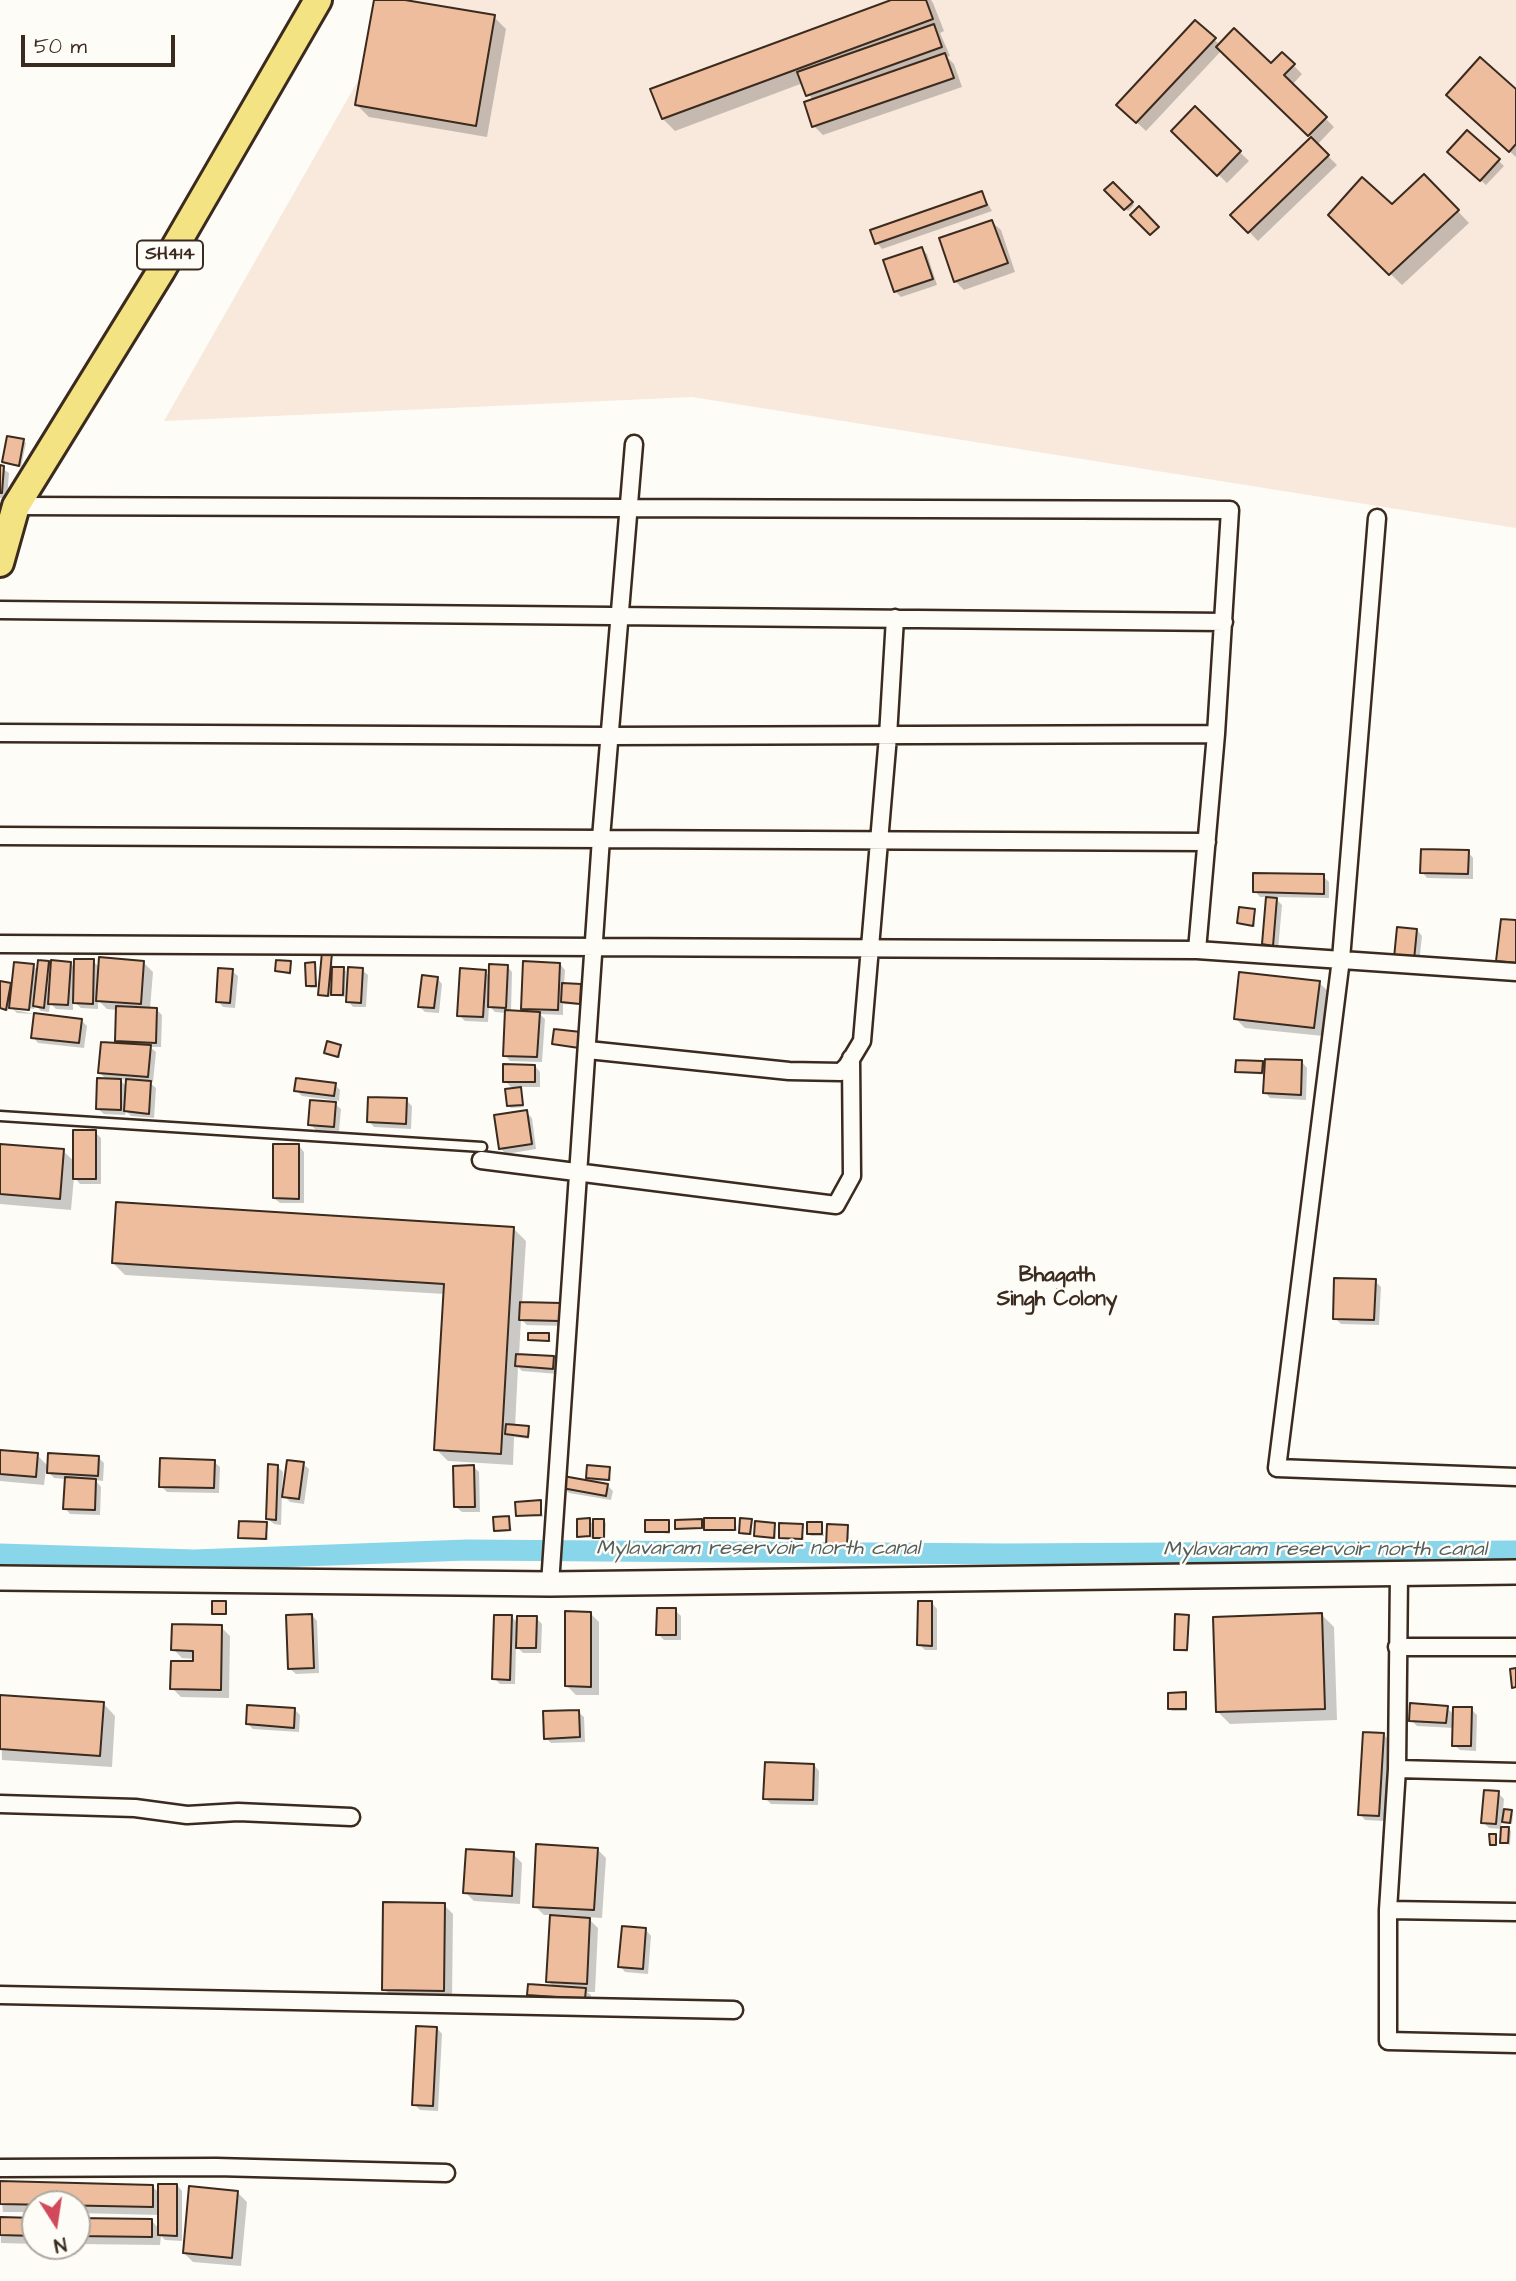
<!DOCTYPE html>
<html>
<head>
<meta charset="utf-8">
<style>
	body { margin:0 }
	#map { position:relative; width:1516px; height:2281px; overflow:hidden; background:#fdfcf7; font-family:"Architects Daughter",sans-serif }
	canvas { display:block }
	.north { position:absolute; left:21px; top:2190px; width:70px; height:70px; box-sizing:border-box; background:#fdfcf7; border:2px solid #afa8a0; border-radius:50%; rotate:168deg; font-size:19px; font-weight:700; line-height:28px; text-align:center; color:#3b2a1e }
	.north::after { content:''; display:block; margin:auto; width:24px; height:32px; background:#d1495b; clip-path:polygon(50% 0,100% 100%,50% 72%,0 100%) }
	.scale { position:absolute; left:21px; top:35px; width:154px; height:32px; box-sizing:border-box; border:4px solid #3b2a1e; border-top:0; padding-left:9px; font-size:21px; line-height:24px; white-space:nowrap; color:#3b2a1e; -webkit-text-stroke:5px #fdfcf7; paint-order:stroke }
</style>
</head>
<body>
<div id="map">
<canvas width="1516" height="2281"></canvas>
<div class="north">N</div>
<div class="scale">50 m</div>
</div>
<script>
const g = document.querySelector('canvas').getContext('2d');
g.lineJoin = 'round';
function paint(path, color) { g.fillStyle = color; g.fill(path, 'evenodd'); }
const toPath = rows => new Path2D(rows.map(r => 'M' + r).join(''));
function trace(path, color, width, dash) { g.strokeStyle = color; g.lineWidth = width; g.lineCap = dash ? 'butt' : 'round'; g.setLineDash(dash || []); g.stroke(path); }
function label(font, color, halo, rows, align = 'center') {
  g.font = font + ' "Architects Daughter",sans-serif'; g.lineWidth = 5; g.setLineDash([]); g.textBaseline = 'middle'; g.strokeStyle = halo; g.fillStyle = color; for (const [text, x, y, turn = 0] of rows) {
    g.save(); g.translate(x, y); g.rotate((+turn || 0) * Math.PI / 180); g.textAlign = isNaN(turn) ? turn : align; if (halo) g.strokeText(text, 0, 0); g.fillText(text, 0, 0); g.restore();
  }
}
paint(toPath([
	[404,0,1516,0,1516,528,692,397,164,421]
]), '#f8e9dc');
paint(toPath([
	[375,0,394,0,494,17,506,29,487,137,369,117,357,105],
	[896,0,931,0,933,3,944,31,940,33,950,56,947,57,954,64,962,87,823,135,814,126,813,101,803,83,675,131,663,119],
	[1196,22,1220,45,1271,65,1282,54,1302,74,1292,85,1334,127,1317,145,1337,165,1258,241,1233,215,1312,138,1222,50,1146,131,1118,105],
	[1516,92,1516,157,1457,104],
	[1195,109,1249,161,1227,183,1174,131],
	[1450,152,1498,160,1504,166,1486,185],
	[1113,184,1134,205,1128,211,1107,190],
	[1436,188,1469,223,1402,285,1330,215,1392,206],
	[982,193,992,211,882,249,877,243],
	[992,222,1001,230,1015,272,964,290,955,281],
	[921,249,927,254,937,285,901,297,895,291],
	[23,441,26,443,21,467,6,464,4,462],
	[0,467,9,473,7,498,0,498],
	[1468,852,1473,858,1473,879,1427,878,1422,872],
	[1323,876,1329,882,1329,898,1274,897,1282,905,1278,950,1270,949,1264,944,1268,897,1260,897,1255,891],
	[1255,911,1255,927,1239,923],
	[1417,930,1422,936,1419,964,1402,963],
	[331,954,333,968,346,971,345,997,335,996,331,992,330,997,320,994],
	[93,961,100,968,144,963,153,972,150,1009,156,1009,162,1015,161,1047,150,1047,156,1052,153,1082,149,1082,156,1088,154,1118,131,1116,126,1111,125,1115,104,1114,98,1109,107,1080,100,1073,121,1045,116,1040,118,1010,107,1009,98,1000,98,1009,81,1008,73,1001,73,1010,56,1009,50,1003,49,1012,41,1011,35,1005,34,1009,15,1006,15,1010,34,1014,17,1013,9,1005,8,1011,0,1009,0,983,13,988,33,966,39,971,48,963,53,968,70,963,76,969],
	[120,1079,128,1080,127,1087,123,1083],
	[290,963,291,975,277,971],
	[314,964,317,988,310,988,307,985],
	[560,964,565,970,564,985,583,988,582,1005,563,1004,563,1015,540,1014,545,1019,542,1062,510,1061,505,1055,507,1013,495,1012,489,1006,488,1022,465,1021,459,1015,485,972,491,977,507,966,512,972,511,1012,527,1013,522,1008],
	[362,970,368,975,366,1007,353,1007,348,1001],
	[232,971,238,976,235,1008,223,1007,218,1001],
	[437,978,442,984,439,1013,425,1012,419,1006],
	[1319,983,1328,991,1323,1036,1245,1028,1236,1019],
	[82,1021,87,1026,84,1048,38,1043,33,1037],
	[340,1046,340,1058,326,1053],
	[1302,1062,1307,1068,1306,1100,1270,1098,1265,1092,1266,1075,1237,1072,1262,1063,1266,1067],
	[535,1066,540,1072,540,1087,511,1087,505,1081],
	[335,1085,340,1090,339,1101,302,1096,296,1090],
	[520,1088,524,1107,511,1108,508,1105],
	[406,1100,412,1106,411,1129,374,1127,369,1121],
	[335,1104,341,1109,339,1131,316,1130,310,1124],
	[526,1112,532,1118,536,1149,506,1154,500,1148],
	[95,1132,101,1138,101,1184,80,1184,74,1177,71,1210,0,1204,0,1146,63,1151,75,1162],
	[299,1146,304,1152,304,1203,280,1203,274,1198],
	[513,1228,526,1241,522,1304,560,1305,566,1310,565,1326,527,1325,521,1319,519,1356,553,1358,558,1363,558,1374,522,1371,518,1367,515,1427,530,1430,529,1439,514,1437,513,1465,448,1461,436,1449,445,1294,125,1275,113,1263],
	[1375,1281,1381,1287,1379,1325,1341,1324,1335,1318],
	[548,1335,551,1342,530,1340],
	[0,1452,37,1455,49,1467,98,1457,104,1463,103,1481,95,1480,101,1487,100,1515,70,1514,65,1508,66,1479,54,1478,46,1469,44,1485,0,1481],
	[214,1462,220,1467,219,1493,167,1492,161,1486],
	[303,1464,309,1469,304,1504,290,1502,282,1494,281,1525,274,1524,268,1519,277,1466,283,1472,282,1490,285,1490],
	[474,1467,479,1472,480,1512,462,1512,456,1507],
	[609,1468,611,1481,591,1481,588,1477],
	[607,1485,613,1491,611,1500,569,1493,563,1488],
	[540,1502,543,1517,517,1515],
	[509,1518,512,1531,498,1532,495,1530],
	[589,1520,595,1526,604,1521,606,1523,605,1540,597,1539,592,1535,592,1538,579,1536],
	[735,1520,737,1531,677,1528,701,1521,706,1526],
	[751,1521,752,1535,743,1535,741,1533],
	[668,1522,670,1534,647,1531],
	[266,1524,268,1540,240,1537],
	[775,1524,776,1539,756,1535],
	[821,1524,824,1536,811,1536,809,1534],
	[802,1525,804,1540,781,1537],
	[848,1527,849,1548,830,1547,828,1545],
	[225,1603,227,1615,216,1615,213,1613],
	[932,1603,937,1609,937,1650,925,1650,919,1644],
	[675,1610,681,1616,681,1640,664,1640,658,1634],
	[590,1613,599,1622,599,1695,576,1695,567,1686],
	[312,1615,317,1621,319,1673,296,1674,290,1669],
	[1322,1615,1334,1627,1337,1720,1230,1724,1218,1712],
	[512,1617,518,1624,536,1618,542,1624,541,1653,523,1653,516,1646,515,1684,500,1684,494,1678],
	[1188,1617,1188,1652,1178,1651,1176,1649],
	[221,1627,230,1636,229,1698,181,1697,172,1688,195,1663,195,1659,182,1658,173,1649],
	[1185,1694,1187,1711,1172,1711,1169,1709],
	[0,1696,103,1703,115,1716,112,1767,2,1760],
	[1447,1708,1454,1715,1471,1709,1477,1715,1476,1751,1460,1750,1454,1745,1454,1728,1417,1726,1411,1720],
	[295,1710,300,1715,299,1732,253,1729,248,1724],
	[578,1712,584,1717,585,1742,551,1743,546,1738],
	[1384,1735,1389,1740,1384,1821,1365,1820,1360,1814],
	[814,1765,819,1771,818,1805,771,1804,765,1798],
	[1498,1793,1504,1799,1503,1811,1513,1814,1512,1824,1502,1819,1501,1828,1509,1829,1511,1831,1510,1845,1502,1842,1503,1829,1489,1828,1483,1822],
	[597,1849,606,1858,602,1918,587,1917,598,1928,595,1992,587,1992,591,1995,590,2003,534,2000,529,1994,555,1988,548,1981,552,1915,544,1915,535,1906],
	[513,1854,522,1863,520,1904,474,1901,465,1892],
	[444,1905,453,1914,452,1999,393,1998,384,1989],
	[646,1930,651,1936,648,1974,625,1972,620,1966],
	[437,2028,442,2034,438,2111,420,2110,414,2104],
	[0,2183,152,2186,160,2194,177,2185,182,2191,182,2241,165,2240,161,2236,160,2245,77,2244,77,2220,152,2221,159,2229,160,2215,77,2213,77,2204,35,2204,35,2212,3,2212],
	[238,2193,247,2202,241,2266,193,2262,184,2253],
	[0,2219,35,2219,35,2244,1,2243]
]), '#0003');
trace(toPath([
	[0,1554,194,1560,467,1550,1006,1554,1516,1551]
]), '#89d5e9', 21);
const building = toPath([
	[374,0,405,0,495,15,476,126,355,105,374,0],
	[891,0,926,0,933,19,662,119,650,89,891,0],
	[1195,20,1216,38,1136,123,1116,105,1195,20],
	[934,24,942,47,806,96,797,72,934,24],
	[1234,28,1271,63,1282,52,1295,64,1284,75,1327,117,1308,136,1216,47,1234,28],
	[945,53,954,78,812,127,804,102,945,53],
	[1480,57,1516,89,1516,144,1509,152,1446,95,1480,57],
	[1195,106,1241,151,1217,176,1171,131,1195,106],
	[1467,130,1500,159,1480,181,1447,152,1467,130],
	[1311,137,1329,155,1248,233,1230,215,1311,137],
	[1424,174,1459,210,1389,275,1328,215,1362,177,1392,204,1424,174],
	[1113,182,1133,202,1124,210,1104,190,1113,182],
	[982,191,987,205,875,244,870,230,982,191],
	[1139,206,1159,227,1150,235,1130,215,1139,206],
	[992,220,1008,263,954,282,939,238,992,220],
	[922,247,933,279,894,292,883,260,922,247],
	[7,436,24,439,19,466,2,462,7,436],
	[0,465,4,466,2,493,0,493,0,465],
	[1421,849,1469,850,1468,874,1420,873,1421,849],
	[1253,873,1324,874,1324,894,1253,892,1253,873],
	[1266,897,1277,898,1273,946,1262,944,1266,897],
	[1239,907,1255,909,1253,926,1237,923,1239,907],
	[1501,919,1516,920,1516,963,1496,961,1501,919],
	[1397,927,1417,929,1414,960,1394,958,1397,927],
	[322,952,332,953,328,996,318,995,322,952],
	[99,957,144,961,141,1004,96,1001,99,957],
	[74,959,94,959,93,1004,73,1003,74,959],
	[38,960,49,961,44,1008,33,1006,38,960],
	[51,960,71,962,68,1005,48,1004,51,960],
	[276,960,291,961,290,973,275,971,276,960],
	[523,961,560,963,558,1010,521,1009,523,961],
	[14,962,34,964,29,1010,9,1008,14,962],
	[315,962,316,986,306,986,305,963,315,962],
	[489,964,508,965,506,1008,488,1007,489,964],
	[332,967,344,967,343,995,331,995,332,967],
	[348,967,363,968,361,1003,346,1002,348,967],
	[218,968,233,969,230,1003,216,1002,218,968],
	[460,968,486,970,483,1017,457,1016,460,968],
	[1239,972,1320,981,1314,1028,1234,1019,1239,972],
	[422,975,438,977,434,1008,418,1007,422,975],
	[0,981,11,983,6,1010,0,1008,0,981],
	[562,983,581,984,580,1004,561,1002,562,983],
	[116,1006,157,1008,156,1043,115,1041,116,1006],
	[505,1010,540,1012,537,1057,503,1056,505,1010],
	[34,1013,82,1019,79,1043,31,1038,34,1013],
	[554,1029,581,1032,579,1048,552,1044,554,1029],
	[327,1041,341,1045,338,1057,324,1053,327,1041],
	[101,1042,151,1045,148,1077,98,1073,101,1042],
	[1265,1059,1302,1060,1301,1095,1263,1093,1265,1059],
	[1236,1060,1263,1061,1262,1073,1235,1072,1236,1060],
	[503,1064,535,1065,535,1082,503,1082,503,1064],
	[97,1078,121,1079,121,1110,96,1109,97,1078],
	[296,1078,336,1083,334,1096,294,1091,296,1078],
	[126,1079,151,1081,149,1114,124,1111,126,1079],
	[521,1087,523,1105,507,1106,505,1089,521,1087],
	[368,1097,407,1098,406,1124,367,1122,368,1097],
	[310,1100,336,1102,334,1127,308,1125,310,1100],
	[527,1110,532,1144,499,1149,494,1115,527,1110],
	[73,1130,96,1130,96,1179,73,1179,73,1130],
	[0,1144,64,1149,60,1199,0,1194,0,1144],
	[273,1144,299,1144,299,1199,273,1198,273,1144],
	[116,1202,514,1227,501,1454,434,1450,444,1284,112,1263,116,1202],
	[1334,1278,1376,1279,1374,1320,1333,1319,1334,1278],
	[520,1302,561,1303,560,1321,519,1320,520,1302],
	[528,1333,549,1333,549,1341,528,1340,528,1333],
	[516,1354,554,1356,553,1369,515,1366,516,1354],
	[506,1424,529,1426,528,1437,505,1434,506,1424],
	[0,1450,38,1453,36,1477,0,1474,0,1450],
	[48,1453,99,1456,98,1476,47,1473,48,1453],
	[160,1458,215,1460,214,1488,159,1487,160,1458],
	[287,1460,304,1462,299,1499,282,1497,287,1460],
	[268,1464,278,1465,276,1520,266,1519,268,1464],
	[474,1465,475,1507,454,1507,453,1466,474,1465],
	[587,1465,610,1467,609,1480,586,1478,587,1465],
	[563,1476,608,1484,606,1496,562,1488,563,1476],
	[65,1477,96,1479,95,1510,63,1509,65,1477],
	[541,1500,541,1515,516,1516,515,1502,541,1500],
	[509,1516,510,1530,494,1531,493,1517,509,1516],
	[590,1518,590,1536,577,1537,577,1519,590,1518],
	[704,1518,735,1518,735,1530,704,1530,704,1518],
	[740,1518,752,1519,750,1534,739,1533,740,1518],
	[593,1519,604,1519,604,1538,593,1538,593,1519],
	[702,1519,702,1528,675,1529,675,1520,702,1519],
	[645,1520,669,1520,669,1532,645,1532,645,1520],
	[239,1521,267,1522,266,1539,238,1538,239,1521],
	[755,1521,775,1523,774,1538,754,1536,755,1521],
	[807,1522,822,1522,822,1534,807,1534,807,1522],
	[779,1523,803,1524,802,1539,779,1538,779,1523],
	[827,1524,848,1525,847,1547,826,1546,827,1524],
	[212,1601,226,1601,226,1614,212,1614,212,1601],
	[918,1601,932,1601,932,1646,917,1645,918,1601],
	[657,1608,676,1608,676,1635,656,1635,657,1608],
	[565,1611,591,1612,591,1687,565,1686,565,1611],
	[1322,1613,1325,1709,1216,1712,1213,1617,1322,1613],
	[312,1614,314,1668,288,1669,286,1615,312,1614],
	[1175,1614,1189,1615,1187,1650,1174,1650,1175,1614],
	[494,1615,512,1615,510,1680,492,1679,494,1615],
	[517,1616,537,1616,536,1648,516,1648,517,1616],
	[172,1624,222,1625,221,1690,170,1689,171,1661,193,1661,193,1651,171,1650,172,1624],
	[1516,1668,1516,1687,1512,1688,1510,1669,1516,1668],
	[1186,1692,1186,1709,1168,1709,1168,1693,1186,1692],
	[0,1695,104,1702,100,1756,0,1749,0,1695],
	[1410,1703,1448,1706,1446,1723,1409,1721,1410,1703],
	[247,1705,295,1708,294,1728,246,1724,247,1705],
	[1453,1707,1472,1707,1471,1746,1452,1746,1453,1707],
	[579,1710,580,1737,544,1739,543,1711,579,1710],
	[1363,1732,1384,1733,1379,1816,1358,1815,1363,1732],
	[765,1762,814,1764,813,1800,763,1799,765,1762],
	[1484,1790,1499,1791,1496,1824,1481,1823,1484,1790],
	[1504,1809,1512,1810,1510,1823,1502,1822,1504,1809],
	[1501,1827,1509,1827,1508,1843,1500,1843,1501,1827],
	[1489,1834,1496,1834,1496,1845,1490,1845,1489,1834],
	[536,1844,598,1848,594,1910,533,1907,536,1844],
	[466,1849,514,1852,512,1896,463,1893,466,1849],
	[383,1902,445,1903,444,1991,382,1990,383,1902],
	[550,1915,590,1918,587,1984,546,1982,550,1915],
	[622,1926,646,1928,643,1969,618,1967,622,1926],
	[528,1984,586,1988,585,1999,527,1995,528,1984],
	[416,2026,437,2027,433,2106,412,2105,416,2026],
	[0,2181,153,2185,153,2207,0,2204,0,2181],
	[158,2184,177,2184,177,2236,158,2235,158,2184],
	[189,2186,238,2191,232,2258,183,2253,189,2186],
	[0,2217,35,2218,35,2236,0,2235,0,2217],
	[77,2218,152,2219,152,2237,77,2236,77,2218]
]);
paint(building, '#eebd9e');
trace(building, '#3b2a1e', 2);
const lane = toPath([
	[0,1116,482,1147]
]);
const street = toPath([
	[16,506,1230,510,1216,734,1197,950],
	[1377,518,1341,959,1277,1468,1516,1477],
	[0,610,1224,622],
	[0,733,609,736,1216,734],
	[0,836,1207,842],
	[0,944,1197,950,1516,972],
	[588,1050,789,1071,841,1072,847,1066,862,1041,888,736,895,618],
	[481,1160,836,1205,852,1176,851,1058],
	[1399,1574,1397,1769,1388,1910,1388,2041,1516,2044],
	[550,1584,601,838,634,444],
	[1397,1647,1516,1647],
	[1397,1769,1516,1772],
	[0,1804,135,1808,187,1815,238,1812,351,1817],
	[1388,1910,1516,1912],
	[0,1995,734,2010],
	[0,2168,216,2167,446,2173]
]);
const secondary = toPath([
	[0,1578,550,1584,1516,1572]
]);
const primary = toPath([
	[0,563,16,506,161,271,318,0]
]);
trace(lane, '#3b2a1e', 13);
trace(street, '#3b2a1e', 21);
trace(secondary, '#3b2a1e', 28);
trace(primary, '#3b2a1e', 32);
trace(lane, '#fdfcf7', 8);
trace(street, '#fdfcf7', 16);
trace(secondary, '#fdfcf7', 23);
trace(primary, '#f4e382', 26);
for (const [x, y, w] of [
	[170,255,66]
]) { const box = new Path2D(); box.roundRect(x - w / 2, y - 14.5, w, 29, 5); g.fillStyle = '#fdfcf7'; g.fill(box); trace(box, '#3b2a1e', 2); }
label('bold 18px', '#3b2a1e', null, [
	["SH414",170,255]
]);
label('bold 21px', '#3b2a1e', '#fdfcf7', [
	["Bhagath",1057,1277],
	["Singh Colony",1057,1301]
]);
label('italic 21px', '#525d5b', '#fdfcf7', [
	["Mylavaram reservoir north canal",758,1550],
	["Mylavaram reservoir north canal",1325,1551]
]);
</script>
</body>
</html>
